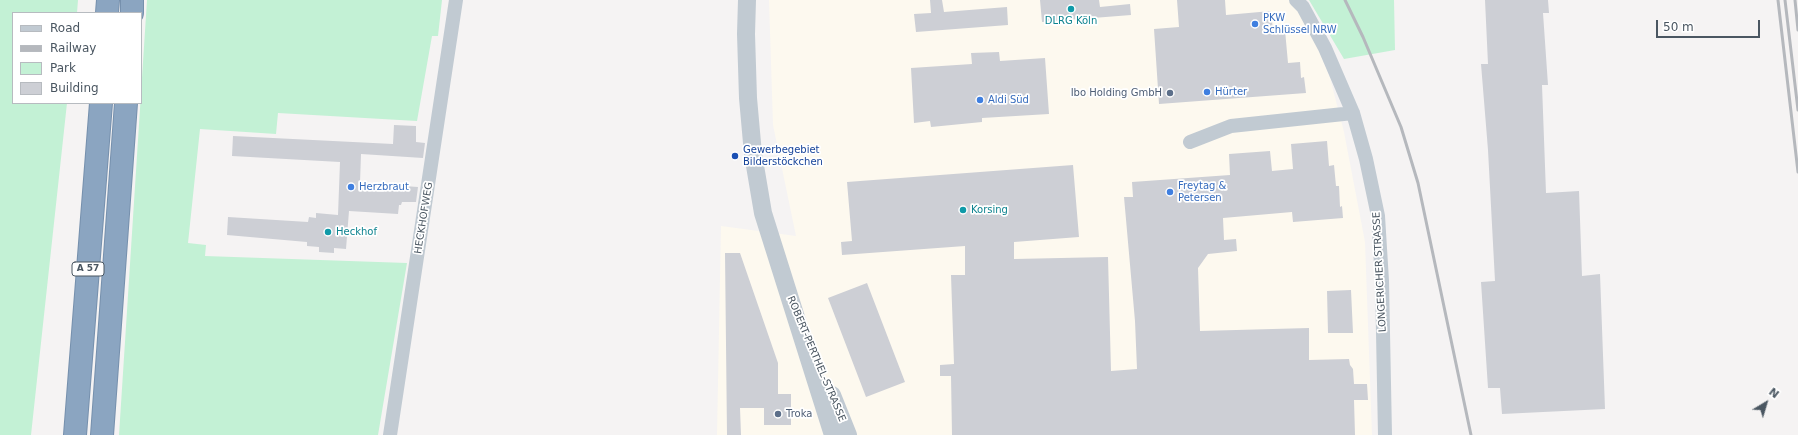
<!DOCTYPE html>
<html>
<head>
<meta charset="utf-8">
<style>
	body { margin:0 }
	#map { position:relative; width:1798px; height:435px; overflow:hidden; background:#f5f3f3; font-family:"DejaVu Sans",sans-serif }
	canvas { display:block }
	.legend { position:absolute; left:12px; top:12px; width:130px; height:92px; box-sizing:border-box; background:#fff; border:1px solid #b7bbc0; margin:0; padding:5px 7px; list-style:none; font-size:12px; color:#4a5661 }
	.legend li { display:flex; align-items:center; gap:8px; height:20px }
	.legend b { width:20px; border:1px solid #b7bbc0 }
	.north { position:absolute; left:1746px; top:383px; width:40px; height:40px; -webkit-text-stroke:3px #fff; paint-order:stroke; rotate:38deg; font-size:11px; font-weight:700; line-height:16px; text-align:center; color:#4a5661 }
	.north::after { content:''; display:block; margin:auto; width:14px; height:18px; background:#4a5661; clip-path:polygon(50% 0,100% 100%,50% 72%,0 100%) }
	.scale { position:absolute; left:1656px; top:20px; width:104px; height:18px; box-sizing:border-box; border:2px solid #4a5661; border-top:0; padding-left:5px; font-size:12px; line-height:14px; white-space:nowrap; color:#4a5661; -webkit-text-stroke:3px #fff; paint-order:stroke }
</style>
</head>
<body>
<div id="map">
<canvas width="1798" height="435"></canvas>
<ul class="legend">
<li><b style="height:5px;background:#c1cad2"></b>Road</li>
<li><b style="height:5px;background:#b5b8bd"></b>Railway</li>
<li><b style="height:11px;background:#c3f1d5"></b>Park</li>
<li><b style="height:11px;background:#cdcfd5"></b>Building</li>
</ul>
<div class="north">N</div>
<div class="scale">50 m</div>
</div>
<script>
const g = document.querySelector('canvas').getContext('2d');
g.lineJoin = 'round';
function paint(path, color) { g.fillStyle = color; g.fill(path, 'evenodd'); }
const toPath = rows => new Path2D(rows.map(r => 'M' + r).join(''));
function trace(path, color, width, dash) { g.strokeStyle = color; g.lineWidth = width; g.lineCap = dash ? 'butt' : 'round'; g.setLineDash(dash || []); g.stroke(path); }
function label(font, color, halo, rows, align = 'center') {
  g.font = font + ' "DejaVu Sans",sans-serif'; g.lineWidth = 3.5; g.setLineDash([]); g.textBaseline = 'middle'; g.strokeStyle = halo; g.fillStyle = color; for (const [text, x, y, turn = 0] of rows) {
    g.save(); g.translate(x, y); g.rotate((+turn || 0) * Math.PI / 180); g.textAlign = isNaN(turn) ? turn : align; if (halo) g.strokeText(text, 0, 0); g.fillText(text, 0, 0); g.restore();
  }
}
paint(toPath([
	[769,0,1298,0,1330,78,1344,132,1365,242,1372,435,717,435,721,226,796,236,773,125]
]), '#fdf9ef');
paint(toPath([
	[0,0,78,0,77,13,13,13,13,103,67,103,31,435,0,435],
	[147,0,442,0,438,36,432,36,417,121,278,113,276,134,200,129,188,243,206,245,205,256,407,263,378,435,119,435],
	[1309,0,1394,0,1395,50,1344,59]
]), '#c3f1d5');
paint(toPath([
	[930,0,942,0,944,12,1007,7,1008,25,916,32,914,14,931,13],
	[1040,0,1099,0,1100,7,1130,4,1131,15,1042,22],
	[1177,0,1225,0,1226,15,1271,11,1273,31,1285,30,1288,63,1300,62,1301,78,1304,77,1306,93,1159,104,1154,29,1179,27],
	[1485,0,1548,0,1549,13,1543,13,1548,85,1542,85,1546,193,1579,191,1582,276,1600,274,1605,409,1502,414,1500,388,1488,388,1481,282,1495,281,1488,150,1481,64,1488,64],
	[999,52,1000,61,1045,58,1049,114,982,118,982,122,931,127,930,121,914,123,911,68,972,64,971,53],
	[394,125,416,126,416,142,425,143,423,158,361,154,360,183,418,187,416,202,402,202,401,205,399,205,398,214,349,211,346,249,334,248,334,253,319,252,319,247,307,246,307,242,227,235,228,217,308,222,309,217,316,218,316,213,338,215,340,162,232,156,233,136,393,144],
	[1327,141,1329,166,1334,165,1336,186,1339,186,1340,207,1342,206,1343,218,1293,222,1292,212,1223,218,1224,240,1236,239,1237,251,1208,254,1198,268,1200,331,1309,328,1309,360,1349,359,1350,365,1353,369,1354,384,1367,384,1368,400,1354,400,1355,435,952,435,951,376,940,376,940,365,954,364,951,275,965,275,965,246,842,255,841,242,852,241,847,182,1073,165,1079,237,1014,242,1014,259,1108,257,1111,371,1137,369,1135,321,1124,197,1133,197,1132,182,1230,175,1229,154,1270,151,1272,171,1293,169,1291,144],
	[725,253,740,253,778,363,778,394,791,394,791,425,764,425,764,408,740,408,741,435,727,435],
	[867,283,905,382,866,397,828,298],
	[1351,290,1353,333,1328,333,1327,291]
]), '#cdcfd5');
const motorway = toPath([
	[107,13,108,0],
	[132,13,132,0],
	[75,435,101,103],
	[102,435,126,103]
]);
trace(motorway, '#7690ad', 24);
trace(toPath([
	[1296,0,1303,7,1325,48,1353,113,1366,159,1378,216,1382,281,1385,435],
	[1190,142,1231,126,1353,113],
	[390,435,456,0]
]), '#c1cad2', 14);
trace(toPath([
	[747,0,746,34,748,98,753,154,763,213,833,435],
	[832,395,848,435]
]), '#c1cad2', 18);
trace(motorway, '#8ba5c1', 22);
trace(toPath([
	[1345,0,1363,37,1401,127,1418,183,1471,435],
	[1778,0,1798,172],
	[1785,0,1798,110],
	[1795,0,1798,30]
]), '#b5b8bd', 3);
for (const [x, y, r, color] of [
	[1071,9,4,"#0f9aa8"],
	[1255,24,4,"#3f7fe0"],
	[1207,92,4,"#3f7fe0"],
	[1170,93,4,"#5c6f8a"],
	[980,100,4,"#3f7fe0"],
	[735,156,4,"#1a4fb4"],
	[351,187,4,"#3f7fe0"],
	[1170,192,4,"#3f7fe0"],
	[963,210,4,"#0f9aa8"],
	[328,232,4,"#0f9aa8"],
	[778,414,4,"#5c6f8a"]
]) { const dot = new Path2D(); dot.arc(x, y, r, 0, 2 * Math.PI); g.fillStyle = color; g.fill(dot); trace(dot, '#fff', 1.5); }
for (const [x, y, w] of [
	[88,269,32]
]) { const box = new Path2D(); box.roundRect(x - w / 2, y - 7, w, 14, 3); g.fillStyle = '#fff'; g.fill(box); trace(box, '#4a5661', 1); }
label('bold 9px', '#4a5661', null, [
	["A 57",88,269]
]);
label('10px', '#366cbe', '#fff', [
	["PKW",1263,18],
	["Schlüssel NRW",1263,30],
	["Hürter",1215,92],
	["Aldi Süd",988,100],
	["Freytag &",1178,186],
	["Petersen",1178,198],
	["Herzbraut",359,187]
], 'left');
label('10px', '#0d838f', '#fff', [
	["DLRG Köln",1071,21,"center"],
	["Korsing",971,210],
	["Heckhof",336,232]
], 'left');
label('10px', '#4e5e75', '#fff', [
	["Ibo Holding GmbH",1162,93],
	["Troka",786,414,"left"]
], 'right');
label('10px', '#164399', '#fff', [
	["Gewerbegebiet",743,150],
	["Bilderstöckchen",743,162]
], 'left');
label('10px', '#4a5661', '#fff', [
	["HECKHOFWEG",424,218,-81],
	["LONGERICHER STRASSE",1380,272,-93],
	["ROBERT-PERTHEL-STRASSE",816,359,67]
]);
</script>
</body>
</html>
